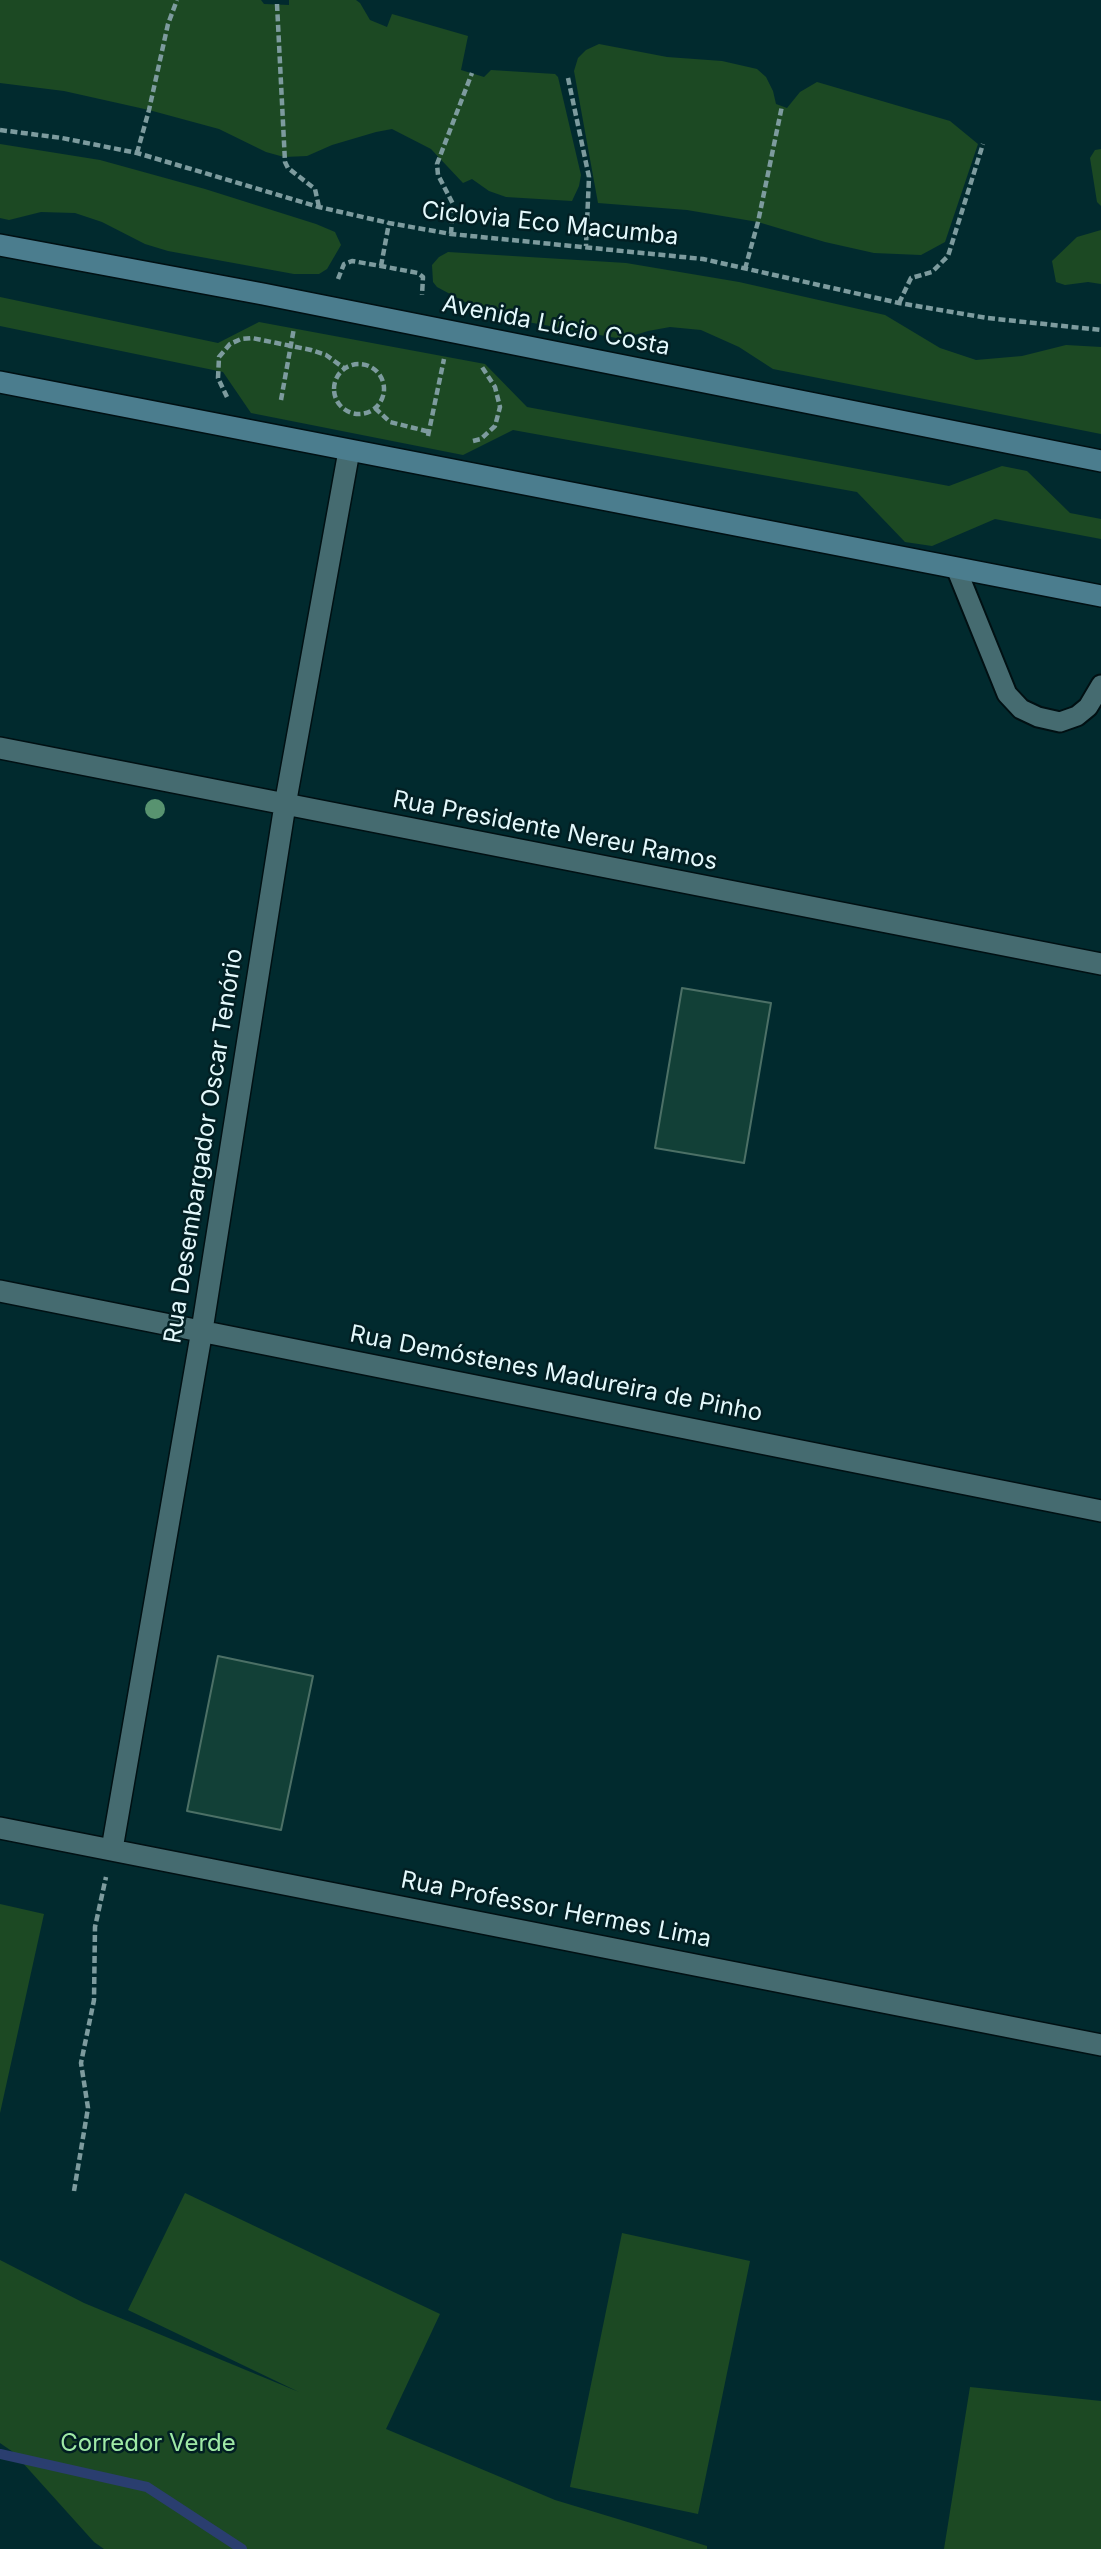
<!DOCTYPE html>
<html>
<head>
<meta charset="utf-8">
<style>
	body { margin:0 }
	canvas { display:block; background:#012a2e }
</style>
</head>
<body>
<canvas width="1101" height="2549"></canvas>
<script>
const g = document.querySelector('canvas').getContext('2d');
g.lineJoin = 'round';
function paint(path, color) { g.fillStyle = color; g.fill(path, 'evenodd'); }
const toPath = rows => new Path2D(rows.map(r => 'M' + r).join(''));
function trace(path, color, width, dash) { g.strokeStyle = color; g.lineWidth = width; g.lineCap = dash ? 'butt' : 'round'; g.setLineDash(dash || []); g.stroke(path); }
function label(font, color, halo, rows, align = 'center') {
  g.font = font + ' Inter,sans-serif'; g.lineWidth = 5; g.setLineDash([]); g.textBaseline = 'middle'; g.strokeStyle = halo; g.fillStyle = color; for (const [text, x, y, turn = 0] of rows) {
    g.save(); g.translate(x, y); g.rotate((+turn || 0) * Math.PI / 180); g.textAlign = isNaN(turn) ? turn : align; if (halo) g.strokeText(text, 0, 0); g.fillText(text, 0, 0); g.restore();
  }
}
paint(toPath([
	[0,0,261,0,264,4,289,5,289,0,356,0,360,3,370,20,387,27,392,14,468,36,461,70,484,77,491,70,555,74,558,77,581,175,579,186,572,201,506,197,489,191,472,179,463,183,431,149,392,129,376,132,332,145,307,156,284,157,266,152,219,129,149,110,64,91,0,83],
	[599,44,667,57,722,61,757,69,766,77,773,91,776,104,787,108,800,92,817,82,950,121,978,144,945,242,921,255,874,253,825,242,758,222,687,210,598,203,574,71,578,58,586,50],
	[0,144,100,160,205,189,316,224,335,232,341,245,327,269,319,274,294,274,168,251,145,244,102,222,75,213,41,212,9,220,0,218],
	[1101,149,1101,206,1097,202,1090,158,1095,150],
	[1101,230,1101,284,1088,282,1065,285,1056,282,1052,261,1077,237],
	[448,252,626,263,739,282,885,315,940,348,976,360,1022,356,1066,345,1101,347,1101,434,773,369,739,347,701,330,670,327,648,331,622,339,522,321,465,302,437,287,433,282,432,265,439,257],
	[0,297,218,343,259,322,485,364,527,407,949,486,1002,466,1027,471,1070,513,1101,519,1101,539,995,519,932,546,905,542,857,492,513,430,463,455,251,413,223,372,0,326],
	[0,1904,44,1914,0,2113],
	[185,2193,440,2314,386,2429,555,2500,707,2546,707,2549,104,2549,94,2542,13,2452,0,2443,0,2260,84,2303,299,2392,128,2310],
	[622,2233,750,2261,698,2514,570,2487],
	[970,2387,1101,2401,1101,2549,944,2549]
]), '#1c4923');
trace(toPath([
	[0,2454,147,2487,242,2549]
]), '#2a3e6f', 10);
const building = toPath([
	[682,988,771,1003,744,1163,655,1148,682,988],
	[218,1656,313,1676,281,1830,187,1811,218,1656]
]);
paint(building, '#124037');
trace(building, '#4c7066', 2);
const service = toPath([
	[956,568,1007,694,1021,709,1038,717,1060,722,1077,716,1088,707,1101,685]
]);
const minor = toPath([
	[0,748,1101,964],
	[0,1291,1101,1511],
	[0,1828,1101,2045],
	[112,1849,202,1330,285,805,349,451]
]);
const secondary = toPath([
	[0,245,263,294,1101,461],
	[0,382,1101,596]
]);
trace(service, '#011013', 23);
trace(minor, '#011013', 24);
trace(secondary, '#011013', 24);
trace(toPath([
	[277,4,285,162,288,168,315,189,319,207],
	[568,78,589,177,586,246],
	[0,130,62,138,137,153,319,207,389,223,451,234,703,259,899,303,987,318,1101,330],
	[137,153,149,110,168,24,177,0],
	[451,234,453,204,438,175,437,164,472,73],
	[381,266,389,223],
	[745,269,758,222,782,106],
	[338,279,344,264,352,261,381,266,418,273,423,277,422,295],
	[899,303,911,278,932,272,948,256,983,144],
	'334 389a25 25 0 1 1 50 0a25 25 0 1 1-50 0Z',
	[227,397,218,378,219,357,230,344,241,339,252,338,311,350,326,355,344,368],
	[281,400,294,328],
	[375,408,390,422,430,432],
	[428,436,444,359],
	[473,441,481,439,495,426,500,407,495,387,482,367],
	[74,2191,88,2108,81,2063,94,2000,95,1927,106,1877]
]), '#7d9b9e', 4.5, [7, 3.5]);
trace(service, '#456b70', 19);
trace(minor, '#456b70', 21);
trace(secondary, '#4b7d8e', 21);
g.fillStyle = '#589370';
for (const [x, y] of [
	[155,809]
]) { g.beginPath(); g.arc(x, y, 10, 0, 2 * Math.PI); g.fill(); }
label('24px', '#e4f9fc', '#021f23', [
	["Ciclovia Eco Macumba",550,224,6],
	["Avenida Lúcio Costa",556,326,11],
	["Rua Presidente Nereu Ramos",555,831,11],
	["Rua Desembargador Oscar Tenório",204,1146,-81],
	["Rua Demóstenes Madureira de Pinho",556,1374,11],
	["Rua Professor Hermes Lima",556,1910,11]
]);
label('24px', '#9fe9a6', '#021f23', [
	["Corredor Verde",148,2444]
]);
</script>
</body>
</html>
